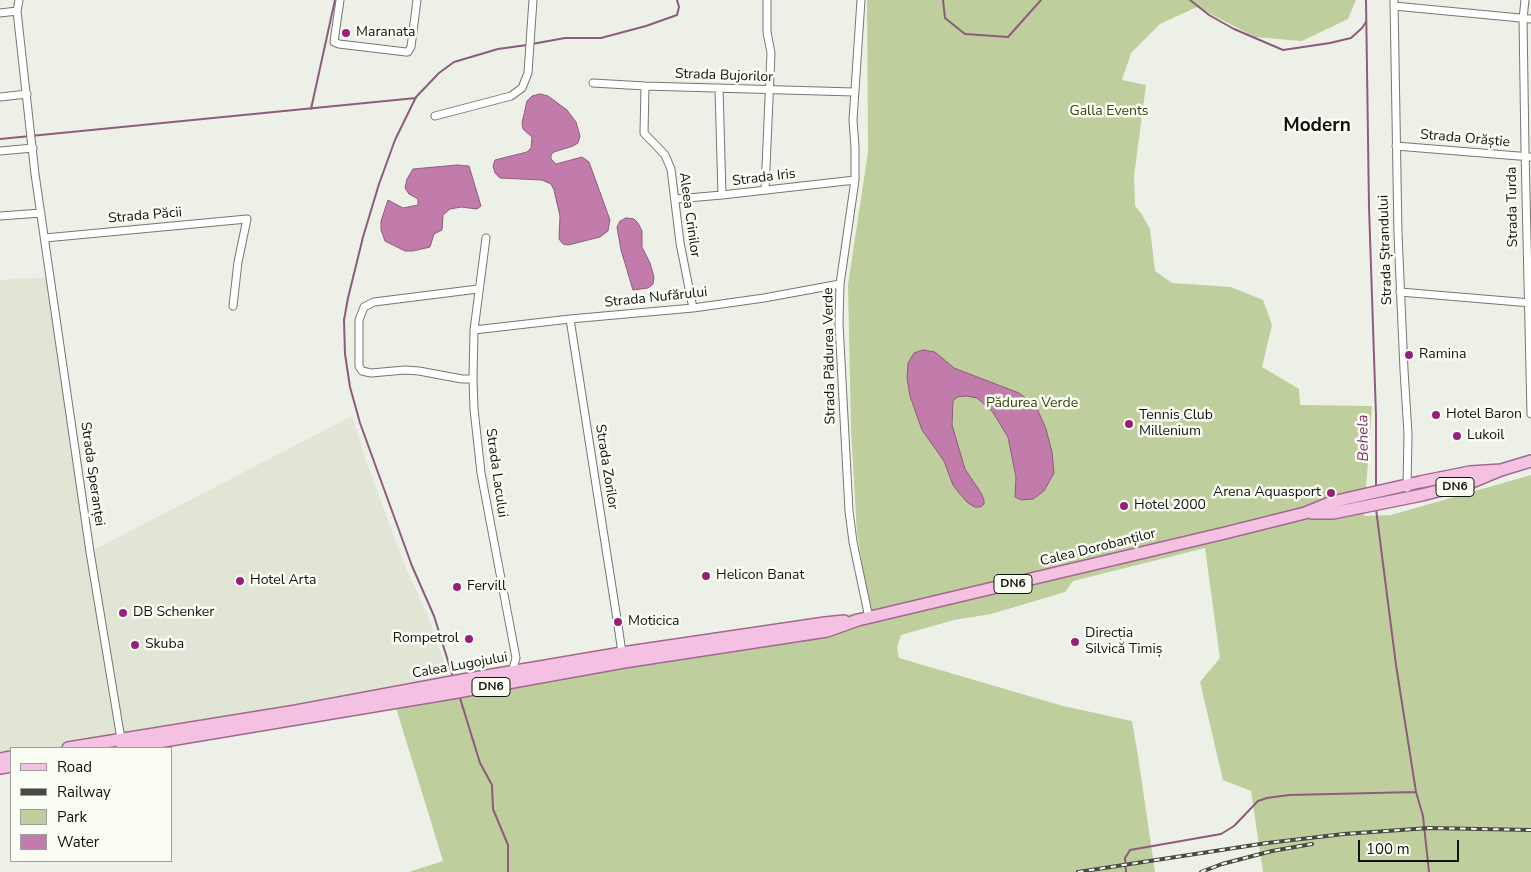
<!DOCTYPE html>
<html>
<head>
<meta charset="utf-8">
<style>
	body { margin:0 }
	#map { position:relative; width:1531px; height:872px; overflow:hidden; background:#edf0e7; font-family:"Nunito Sans",sans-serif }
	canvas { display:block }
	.legend { position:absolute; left:10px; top:747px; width:162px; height:115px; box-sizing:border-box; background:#fafdf4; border:1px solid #9d9f98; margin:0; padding:6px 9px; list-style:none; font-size:15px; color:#11120f }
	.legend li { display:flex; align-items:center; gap:10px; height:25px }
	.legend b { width:25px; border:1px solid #9d9f98 }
	.scale { position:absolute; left:1358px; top:840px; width:101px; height:22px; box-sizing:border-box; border:2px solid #11120f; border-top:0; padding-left:6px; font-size:15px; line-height:18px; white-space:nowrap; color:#11120f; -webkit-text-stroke:4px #fafdf4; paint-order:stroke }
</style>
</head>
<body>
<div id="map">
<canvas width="1531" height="872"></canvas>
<ul class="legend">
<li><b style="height:6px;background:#f4c1e3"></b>Road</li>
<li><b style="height:6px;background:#494a46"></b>Railway</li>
<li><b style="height:14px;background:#bfce9d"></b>Park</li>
<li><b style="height:14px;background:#c27cab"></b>Water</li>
</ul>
<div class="scale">100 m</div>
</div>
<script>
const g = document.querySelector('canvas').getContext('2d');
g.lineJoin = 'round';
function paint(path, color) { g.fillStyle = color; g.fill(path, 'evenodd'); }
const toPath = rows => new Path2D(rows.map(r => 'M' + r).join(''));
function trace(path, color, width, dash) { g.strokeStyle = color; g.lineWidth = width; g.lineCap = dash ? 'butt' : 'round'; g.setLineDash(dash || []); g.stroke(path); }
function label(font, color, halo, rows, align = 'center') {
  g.font = font + ' "Nunito Sans",sans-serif'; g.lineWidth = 5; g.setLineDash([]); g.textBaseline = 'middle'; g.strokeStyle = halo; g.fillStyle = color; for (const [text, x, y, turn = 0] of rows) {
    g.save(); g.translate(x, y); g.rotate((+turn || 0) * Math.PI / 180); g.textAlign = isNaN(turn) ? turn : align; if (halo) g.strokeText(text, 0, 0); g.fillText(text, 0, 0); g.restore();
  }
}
paint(toPath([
	[50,277,90,552,352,416,366,461,406,568,429,618,450,679,92,748,11,748,11,762,0,764,0,280]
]), '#e0e5d5');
paint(toPath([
	[867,0,1356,0,1348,19,1302,41,1255,37,1197,7,1160,24,1131,53,1122,80,1146,85,1134,176,1135,206,1141,213,1150,229,1155,271,1172,283,1231,287,1263,300,1272,325,1262,367,1299,389,1300,405,1372,406,1364,516,1391,515,1531,475,1531,872,1263,872,1251,791,1223,780,1200,682,1220,658,1205,548,1073,581,1065,592,1025,604,991,614,954,620,901,635,897,647,899,658,1063,706,1132,721,1138,756,1155,872,409,872,443,861,393,698,450,679,870,611,857,533,851,429,848,285,868,152]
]), '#bfce9d');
const water = toPath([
	[540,94,548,96,567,110,576,122,580,136,578,143,573,146,554,152,551,155,551,159,556,164,582,157,589,162,610,220,608,231,600,237,568,245,563,244,559,239,560,216,554,190,551,184,542,180,500,178,495,173,493,166,495,160,527,152,531,148,532,137,523,129,522,123,527,101,532,96,540,94],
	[457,165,469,166,481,206,477,209,461,207,450,209,443,215,442,230,434,234,430,247,413,251,405,251,385,241,381,230,381,221,388,200,403,208,418,205,418,199,409,194,405,188,407,179,413,169,457,165],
	[626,218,634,219,638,223,642,231,642,247,650,263,654,277,653,284,648,288,633,290,621,250,617,227,620,221,626,218],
	[923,350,935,352,954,368,1019,393,1036,406,1046,429,1052,452,1054,473,1044,491,1033,499,1021,500,1015,497,1016,477,1008,437,992,411,977,398,966,396,957,397,953,401,952,425,965,469,981,493,984,500,984,504,981,507,975,507,968,503,959,493,953,485,944,461,922,430,910,396,907,378,908,363,914,353,923,350]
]);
paint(water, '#c27cab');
trace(water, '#8d5c7c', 1);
trace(toPath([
	[943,0,945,18,965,34,1008,37,1041,0],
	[1190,0,1209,15,1234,29,1283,50,1330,43,1351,38,1362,28,1366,22],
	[1366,0,1369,207,1376,416,1376,489],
	[532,44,565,38,601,38,646,26,677,15,679,7,677,0],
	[311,109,335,0],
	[0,139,416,98],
	[1376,509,1396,665,1416,792,1423,816,1429,872],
	[453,677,434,616,412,566,360,423,350,387,345,354,344,320,348,298,363,237,379,184,395,140,416,97,439,73,454,62,498,49,527,45],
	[460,698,480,763,492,785,493,809,508,845,508,872],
	[1126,872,1125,858,1130,850,1221,834,1234,826,1258,801,1267,798,1289,795,1416,792]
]), '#8d5c7c', 2);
const street = toPath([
	[19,0,17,11,35,174,90,552,121,739],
	[340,0,334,42,339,44,406,52,408,52,411,47,417,0],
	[861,0,853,120,855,148,855,180,840,284,839,324,849,511,853,542,869,618],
	[1394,0,1398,234,1404,370,1408,434,1407,488],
	[1525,0,1523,19,1525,150,1531,414],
	[1394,6,1531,19],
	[0,13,17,11],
	[593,83,645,86,854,92],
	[645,86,644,133,665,155,671,169,680,243,693,308],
	[719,88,722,195],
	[0,97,27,94],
	[435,116,511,96,522,88,528,73,533,0],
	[1396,146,1531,157],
	[0,151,33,148],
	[765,190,771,53,767,32,767,1],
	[676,199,722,195,855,180],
	[0,216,41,213],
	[45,238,247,219,238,262,233,306],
	[486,238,474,330,473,379,474,409,481,473,516,658,512,672],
	[1400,292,1531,303],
	[570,319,617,619],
	[474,330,570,319,693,308,764,298,840,284],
	[473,379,462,379,419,371,405,370,371,373,362,371,359,366,359,320,364,307,374,302,478,289],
	[618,625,622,653]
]);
const primary = toPath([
	[1312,513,1333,513,1422,495,1472,482,1501,470,1531,461],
	[68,748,296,711,463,680,622,653,825,623,844,621],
	[122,748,452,693,624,662,827,631,858,620,1225,533,1305,513,1332,502,1420,482,1470,472,1501,470],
	[0,759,11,757],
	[0,768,11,766]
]);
trace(street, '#757870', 9);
trace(primary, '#a0698d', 14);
trace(street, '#fff', 7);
trace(primary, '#f4c1e3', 11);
const rail = toPath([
	[1078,872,1267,843,1344,834,1429,828,1531,830],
	[1201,872,1222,864,1272,851,1312,844]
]);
trace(rail, '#494a46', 4);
trace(rail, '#fafdf4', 2, [5.5]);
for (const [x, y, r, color] of [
	[346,33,5,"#98207b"],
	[1409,355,5,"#98207b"],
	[1436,415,5,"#98207b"],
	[1129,424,5,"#98207b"],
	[1457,436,5,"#98207b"],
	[1331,493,5,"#98207b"],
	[1124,506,5,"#98207b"],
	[706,576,5,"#98207b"],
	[240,581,5,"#98207b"],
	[457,587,5,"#98207b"],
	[123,613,5,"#98207b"],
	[618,622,5,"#98207b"],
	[469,639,5,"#98207b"],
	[1075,642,5,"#98207b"],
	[135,645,5,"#98207b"]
]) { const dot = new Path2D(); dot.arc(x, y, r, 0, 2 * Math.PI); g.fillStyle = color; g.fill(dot); trace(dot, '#fafdf4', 2); }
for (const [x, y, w] of [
	[1455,487,38],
	[1013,584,38],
	[491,687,38]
]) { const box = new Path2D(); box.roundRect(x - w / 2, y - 9.5, w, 19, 4); g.fillStyle = '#fafdf4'; g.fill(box); trace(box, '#11120f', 1); }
label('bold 12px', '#11120f', null, [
	["DN6",1455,487],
	["DN6",1013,584],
	["DN6",491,687]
]);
label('14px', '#11120f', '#fafdf4', [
	["Maranata",356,33],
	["Ramina",1419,355],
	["Hotel Baron",1446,415],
	["Tennis Club",1139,416],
	["Millenium",1139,432],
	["Lukoil",1467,436],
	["Arena Aquasport",1321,493,"right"],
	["Hotel 2000",1134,506],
	["Helicon Banat",716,576],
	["Hotel Arta",250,581],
	["Fervill",467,587],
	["DB Schenker",133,613],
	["Moticica",628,622],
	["Direcția",1085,634],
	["Silvică Timiș",1085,650],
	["Rompetrol",459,639,"right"],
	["Skuba",145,645]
], 'left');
label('14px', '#11120f', '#fafdf4', [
	["Strada Bujorilor",724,76,2],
	["Strada Orăștie",1465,139,5],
	["Strada Iris",764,178,-7],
	["Strada Turda",1513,207,-91],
	["Aleea Crinilor",689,215,82],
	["Strada Păcii",145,216,-5],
	["Strada Ștrandului",1386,250,-92],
	["Strada Nufărului",656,298,-6],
	["Strada Pădurea Verde",830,356,-91],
	["Strada Zorilor",606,467,81],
	["Strada Lacului",496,473,82],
	["Strada Speranței",92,474,82],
	["Calea Dorobanților",1098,548,-14],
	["Calea Lugojului",460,666,-10]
]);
label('14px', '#364408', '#fafdf4', [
	["Galla Events",1109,112],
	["Pădurea Verde",1032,404]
]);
label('italic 15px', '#84306d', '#fafdf4', [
	["Behela",1364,438,-91]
]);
label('bold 19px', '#11120f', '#fafdf4', [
	["Modern",1317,126]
]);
</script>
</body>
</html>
